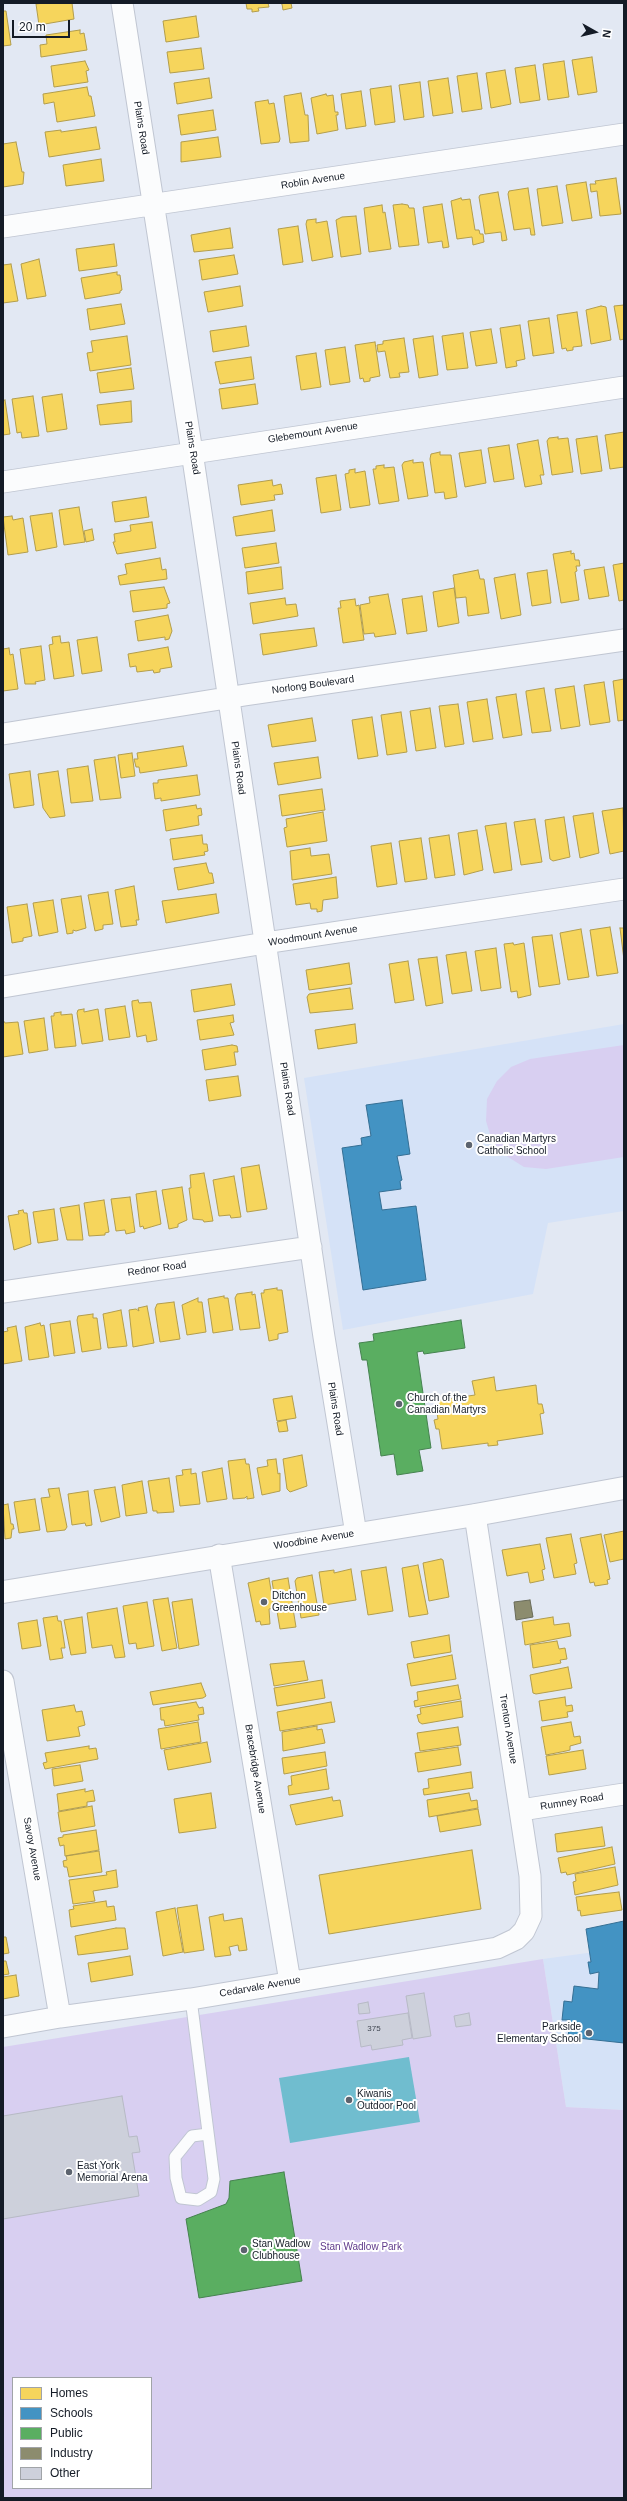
<!DOCTYPE html>
<html>
<head>
<meta charset="utf-8">
<style>
	body { margin:0 }
	#map { position:relative; width:627px; height:2501px; overflow:hidden; background:#e2e8f3; font-family:Helvetica,sans-serif }
	canvas { display:block }
	.frame { position:absolute; inset:0; border:4px solid #141b26; pointer-events:none }
	.legend { position:absolute; left:12px; top:2377px; width:140px; height:112px; box-sizing:border-box; background:#fff; border:1px solid #a1a4a8; margin:0; padding:5px 7px; list-style:none; font-size:12px; color:#141b26 }
	.legend li { display:flex; align-items:center; gap:8px; height:20px }
	.legend b { width:20px; border:1px solid #a1a4a8 }
	.north { position:absolute; left:575px; top:12px; width:40px; height:40px; -webkit-text-stroke:3px #fff; paint-order:stroke; rotate:98deg; font-size:11px; font-weight:700; line-height:16px; text-align:center; color:#141b26 }
	.north::after { content:''; display:block; margin:auto; width:14px; height:18px; background:#141b26; clip-path:polygon(50% 0,100% 100%,50% 72%,0 100%) }
	.scale { position:absolute; left:12px; top:20px; width:58px; height:18px; box-sizing:border-box; border:2px solid #141b26; border-top:0; padding-left:5px; font-size:12px; line-height:14px; white-space:nowrap; color:#141b26; -webkit-text-stroke:3px #fff; paint-order:stroke }
</style>
</head>
<body>
<div id="map">
<canvas width="627" height="2501"></canvas>
<div class="frame"></div>
<ul class="legend">
<li><b style="height:11px;background:#f6d55c"></b>Homes</li>
<li><b style="height:11px;background:#4393c3"></b>Schools</li>
<li><b style="height:11px;background:#5aae61"></b>Public</li>
<li><b style="height:11px;background:#8c8c6e"></b>Industry</li>
<li><b style="height:11px;background:#cdd0db"></b>Other</li>
</ul>
<div class="north">N</div>
<div class="scale">20 m</div>
</div>
<script>
const g = document.querySelector('canvas').getContext('2d');
g.lineJoin = 'round';
function paint(path, color) { g.fillStyle = color; g.fill(path, 'evenodd'); }
const toPath = rows => new Path2D(rows.map(r => 'M' + r).join(''));
function trace(path, color, width, dash) { g.strokeStyle = color; g.lineWidth = width; g.lineCap = dash ? 'butt' : 'round'; g.setLineDash(dash || []); g.stroke(path); }
function label(font, color, halo, rows, align = 'center') {
  g.font = font + ' Helvetica,sans-serif'; g.lineWidth = 4; g.setLineDash([]); g.textBaseline = 'middle'; g.strokeStyle = halo; g.fillStyle = color; for (const [text, x, y, turn = 0] of rows) {
    g.save(); g.translate(x, y); g.rotate((+turn || 0) * Math.PI / 180); g.textAlign = isNaN(turn) ? turn : align; if (halo) g.strokeText(text, 0, 0); g.fillText(text, 0, 0); g.restore();
  }
}
paint(toPath([
	[624,1024,624,1211,548,1223,533,1294,343,1330,304,1078],
	[624,1948,624,2110,566,2107,543,1959]
]), '#d5e2f7');
paint(toPath([
	[624,1045,624,1157,546,1169,524,1167,505,1155,492,1141,486,1121,487,1099,497,1081,511,1067,530,1059],
	[543,1959,566,2107,624,2110,624,2498,3,2498,3,2047],
	[13,2378,151,2378,151,2488,13,2488]
]), '#d8cff1');
paint(toPath([
	[409,2057,420,2122,290,2143,279,2078]
]), '#70bdcf');
const homes = toPath([
	[44,3,72,3,74,19,39,25,36,4,44,3],
	[246,3,268,3,269,7,258,8,259,11,252,12,252,9,247,9,246,3],
	[279,3,291,3,292,8,283,10,282,4,279,3],
	[3,11,6,11,11,45,3,46,3,11],
	[196,16,199,37,166,42,163,21,196,16],
	[80,30,80,34,84,33,87,50,41,57,40,45,47,44,46,35,80,30],
	[201,48,204,69,170,73,167,52,201,48],
	[592,57,597,92,578,95,572,60,592,57],
	[85,61,89,70,86,71,88,82,54,87,51,66,85,61],
	[564,61,569,97,548,100,543,64,564,61],
	[535,65,540,100,520,103,515,68,535,65],
	[505,70,511,104,491,108,486,73,505,70],
	[477,73,482,109,462,112,457,76,477,73],
	[209,78,212,98,177,104,174,83,209,78],
	[448,78,453,113,433,116,428,81,448,78],
	[420,82,424,117,404,120,399,85,420,82],
	[391,86,395,122,375,125,370,89,391,86],
	[87,87,89,96,91,96,95,116,57,122,54,102,44,104,43,94,87,87],
	[361,91,366,126,346,129,341,94,361,91],
	[301,93,305,115,308,115,309,141,290,143,284,96,301,93],
	[326,94,327,96,333,95,335,112,338,112,338,115,336,115,338,130,317,134,311,98,326,94],
	[268,100,269,104,274,103,280,139,279,142,261,144,255,102,268,100],
	[213,110,216,130,181,135,178,115,213,110],
	[96,127,100,149,49,157,45,132,61,130,61,132,96,127],
	[218,137,221,157,181,162,181,142,218,137],
	[16,142,22,172,24,172,23,184,3,187,3,144,16,142],
	[101,159,104,181,66,186,63,165,101,159],
	[616,178,621,214,600,216,597,191,591,192,590,184,596,184,595,181,616,178],
	[586,182,592,218,572,221,566,185,586,182],
	[557,186,563,223,542,226,537,189,557,186],
	[528,188,535,235,531,235,530,228,514,230,508,194,509,191,528,188],
	[498,192,507,240,502,241,501,232,485,234,479,197,480,195,498,192],
	[461,198,462,200,470,199,475,230,479,230,480,234,483,234,484,242,473,245,472,237,457,239,451,201,461,198],
	[402,204,408,205,409,208,414,208,419,245,399,247,393,205,402,204],
	[442,204,449,247,443,248,442,241,428,243,423,207,442,204],
	[382,205,383,213,385,212,391,249,369,252,364,208,382,205],
	[356,216,361,254,341,257,336,220,342,217,356,216],
	[316,219,316,223,327,221,333,257,312,261,306,224,307,220,316,219],
	[298,226,303,262,283,265,278,229,298,226],
	[230,228,233,248,194,252,191,235,230,228],
	[114,244,117,266,79,271,76,249,114,244],
	[234,255,238,274,202,280,199,260,234,255],
	[39,259,46,296,27,299,21,264,39,259],
	[11,264,18,301,3,303,3,265,11,264],
	[117,272,117,275,120,275,122,290,120,291,120,293,85,299,81,278,117,272],
	[240,286,243,306,208,312,204,292,240,286],
	[121,304,125,324,90,330,87,309,121,304],
	[624,305,624,339,620,340,614,306,624,305],
	[601,306,606,307,611,340,591,344,586,310,601,306],
	[577,312,582,346,573,347,573,350,567,351,566,348,562,349,557,315,577,312],
	[549,318,554,353,533,356,528,321,549,318],
	[520,325,525,359,516,361,517,366,506,368,500,328,520,325],
	[246,326,249,346,213,352,210,331,246,326],
	[491,329,497,363,476,366,470,332,491,329],
	[463,333,468,368,447,370,442,336,463,333],
	[127,336,131,365,90,371,87,353,93,352,91,341,127,336],
	[433,336,438,375,419,378,413,339,433,336],
	[404,338,409,372,399,373,400,377,390,378,385,351,378,352,377,345,383,344,383,341,404,338],
	[375,342,380,376,370,378,370,381,364,382,363,378,360,379,355,345,375,342],
	[345,347,350,382,330,385,325,350,345,347],
	[316,353,321,387,301,390,296,356,316,353],
	[251,357,254,379,220,384,215,362,251,357],
	[131,368,134,389,100,393,97,373,131,368],
	[255,384,258,404,222,409,219,389,255,384],
	[62,394,67,429,47,432,42,397,62,394],
	[33,396,39,436,22,438,21,432,17,433,12,399,33,396],
	[5,400,10,434,3,435,3,401,5,400],
	[131,401,132,422,100,425,97,405,131,401],
	[624,432,624,467,610,469,605,435,624,432],
	[597,436,602,471,581,474,576,439,597,436],
	[558,437,558,439,568,438,573,472,552,475,547,441,549,438,558,437],
	[538,440,544,475,540,475,542,484,525,487,517,444,538,440],
	[509,445,514,479,494,482,488,448,509,445],
	[481,450,486,483,465,487,459,453,481,450],
	[440,452,440,455,451,455,457,497,445,499,444,492,435,493,430,459,431,454,440,452],
	[413,460,413,463,423,462,428,496,408,499,402,465,404,462,413,460],
	[384,465,384,468,394,467,399,501,379,504,373,469,376,469,376,466,384,465],
	[355,469,355,473,365,471,370,505,350,508,345,474,349,473,349,470,355,469],
	[336,475,341,510,321,513,316,478,336,475],
	[272,480,273,486,281,484,283,494,274,495,275,500,241,505,238,485,272,480],
	[146,497,149,517,115,522,112,502,146,497],
	[79,507,85,542,64,545,59,510,79,507],
	[272,510,275,531,236,536,233,517,272,510],
	[52,513,57,547,36,551,30,516,52,513],
	[12,516,13,520,23,518,28,552,8,555,3,517,12,516],
	[152,522,156,548,117,554,113,542,115,542,114,534,131,531,130,525,152,522],
	[92,529,94,540,86,542,84,531,92,529],
	[276,543,279,563,245,568,242,548,276,543],
	[571,551,571,554,574,553,575,560,579,560,580,566,576,566,577,571,575,572,579,600,561,603,553,554,571,551],
	[160,558,162,570,166,569,167,579,120,585,118,576,127,574,125,564,160,558],
	[624,563,624,600,619,601,613,565,624,563],
	[281,567,283,589,248,594,246,572,281,567],
	[604,567,609,596,589,599,584,570,604,567],
	[478,570,480,579,484,579,489,613,468,616,466,597,456,598,453,575,478,570],
	[547,570,551,603,532,606,527,573,547,570],
	[515,574,521,615,501,619,494,578,515,574],
	[164,587,170,603,167,604,167,608,133,612,130,591,164,587],
	[454,588,459,623,438,627,433,592,454,588],
	[388,594,396,634,375,637,374,633,364,634,360,605,370,603,369,597,388,594],
	[422,596,427,631,407,634,402,599,422,596],
	[285,598,286,605,296,604,298,616,253,624,250,603,285,598],
	[355,599,356,606,359,605,364,640,343,643,338,608,341,608,340,601,355,599],
	[168,615,172,631,169,639,165,640,165,637,138,641,135,621,168,615],
	[314,628,317,646,263,655,260,634,314,628],
	[60,636,61,643,69,642,74,676,54,679,49,645,53,644,52,637,60,636],
	[97,637,102,671,82,674,77,640,97,637],
	[41,646,45,680,35,682,36,684,25,684,20,649,41,646],
	[168,647,172,667,160,669,160,672,154,673,153,670,137,672,136,666,130,667,128,654,168,647],
	[9,648,10,655,13,654,18,689,3,691,3,649,9,648],
	[624,679,624,720,618,721,613,681,624,679],
	[604,682,610,722,590,725,584,685,604,682],
	[574,686,580,726,561,729,555,689,574,686],
	[544,688,551,731,532,733,526,693,526,691,544,688],
	[516,694,522,735,503,738,496,697,516,694],
	[487,699,493,739,473,742,467,702,487,699],
	[458,704,464,744,445,747,439,706,458,704],
	[430,708,436,748,416,751,410,711,430,708],
	[401,712,407,752,387,755,381,715,401,712],
	[372,717,378,756,358,759,352,720,372,717],
	[312,718,316,741,272,747,268,725,312,718],
	[183,746,187,766,140,773,139,767,136,767,134,759,138,759,137,753,183,746],
	[132,753,135,776,121,778,118,755,132,753],
	[115,757,121,798,100,800,94,760,115,757],
	[318,757,321,778,278,785,274,763,318,757],
	[88,766,93,801,71,803,67,769,88,766],
	[30,771,34,805,14,808,9,774,30,771],
	[58,771,65,816,50,818,43,808,38,774,58,771],
	[197,775,200,795,161,801,161,798,155,799,153,783,158,783,158,780,197,775],
	[322,789,325,810,282,816,279,795,322,789],
	[196,805,197,809,201,808,202,815,198,816,199,825,166,831,163,810,196,805],
	[623,808,624,851,610,854,602,811,623,808],
	[323,812,327,841,287,847,284,828,287,827,286,819,323,812],
	[593,813,599,853,580,858,573,816,593,813],
	[564,817,570,857,553,861,550,859,545,820,564,817],
	[535,819,542,862,521,865,514,822,535,819],
	[506,823,512,870,494,873,485,826,506,823],
	[477,830,483,870,464,875,458,833,477,830],
	[202,835,203,844,207,844,208,851,204,852,205,855,173,860,170,839,202,835],
	[449,835,455,875,435,878,429,838,449,835],
	[421,838,427,879,405,882,399,841,421,838],
	[391,843,397,884,377,887,371,846,391,843],
	[310,848,311,856,329,854,332,874,292,880,290,851,310,848],
	[206,863,209,873,212,873,214,883,178,890,174,868,206,863],
	[336,877,338,898,323,900,322,911,317,912,317,909,311,909,310,903,296,905,293,884,336,877],
	[134,886,139,920,136,920,137,925,121,927,115,890,134,886],
	[108,892,113,924,103,925,103,929,95,931,88,895,108,892],
	[216,894,219,913,166,923,162,901,216,894],
	[81,896,86,928,76,931,73,930,73,933,67,934,61,899,81,896],
	[53,900,58,932,39,936,33,903,53,900],
	[27,904,32,936,23,938,23,941,12,943,7,907,27,904],
	[610,927,618,973,597,976,590,930,610,927],
	[620,928,624,928,624,960,620,928],
	[581,929,589,977,568,980,560,933,581,929],
	[552,935,560,984,539,987,532,937,552,935],
	[513,943,514,945,524,943,531,995,518,998,517,991,511,992,504,944,513,943],
	[496,948,501,988,481,991,475,951,496,948],
	[466,952,472,991,452,994,446,955,466,952],
	[437,957,443,1003,426,1006,418,959,437,957],
	[408,961,414,1000,395,1003,389,964,408,961],
	[349,963,352,984,309,990,306,970,349,963],
	[231,984,235,1005,194,1012,191,990,231,984],
	[350,988,353,1009,310,1013,307,997,309,994,350,988],
	[138,1000,139,1003,151,1002,157,1040,147,1042,146,1035,137,1037,132,1005,132,1001,138,1000],
	[125,1006,130,1037,109,1040,105,1009,125,1006],
	[84,1009,84,1012,98,1009,103,1041,82,1044,77,1013,78,1010,84,1009],
	[61,1012,61,1015,72,1014,76,1046,55,1048,51,1016,54,1016,54,1013,61,1012],
	[233,1015,234,1022,230,1023,234,1035,200,1040,197,1020,233,1015],
	[44,1018,48,1050,29,1053,24,1021,44,1018],
	[3,1020,5,1023,18,1022,23,1054,3,1057,3,1020],
	[355,1024,357,1043,318,1049,315,1030,355,1024],
	[232,1045,237,1046,238,1052,234,1052,236,1065,205,1070,202,1050,232,1045],
	[238,1076,241,1096,209,1101,206,1080,238,1076],
	[259,1165,267,1209,247,1212,241,1168,259,1165],
	[204,1173,213,1221,204,1222,203,1220,193,1219,189,1188,191,1188,190,1175,204,1173],
	[234,1176,241,1217,231,1218,230,1215,219,1216,213,1180,234,1176],
	[182,1187,187,1220,178,1224,178,1227,169,1229,162,1190,182,1187],
	[156,1191,161,1224,144,1229,143,1226,140,1227,136,1194,156,1191],
	[130,1197,135,1232,126,1234,125,1230,116,1231,111,1199,130,1197],
	[104,1200,109,1232,105,1233,105,1235,89,1236,84,1203,104,1200],
	[79,1205,83,1240,67,1240,60,1208,79,1205],
	[54,1209,58,1240,38,1243,33,1212,54,1209],
	[23,1210,24,1213,27,1213,31,1244,14,1250,8,1216,19,1214,18,1211,23,1210],
	[277,1288,277,1290,282,1290,288,1332,278,1334,278,1339,269,1341,261,1293,264,1293,264,1290,277,1288],
	[252,1292,252,1295,255,1294,260,1328,240,1330,235,1298,237,1294,252,1292],
	[224,1296,224,1298,228,1298,233,1330,213,1333,208,1299,224,1296],
	[198,1298,198,1302,202,1302,206,1332,187,1335,182,1305,198,1298],
	[174,1302,180,1339,160,1342,155,1309,157,1304,174,1302],
	[147,1306,154,1343,133,1347,129,1310,136,1309,139,1311,138,1308,147,1306],
	[121,1310,127,1346,108,1348,103,1314,121,1310],
	[93,1314,93,1318,97,1318,101,1349,82,1352,77,1320,78,1316,93,1314],
	[70,1321,75,1353,54,1356,50,1324,70,1321],
	[40,1323,41,1326,44,1325,49,1357,29,1360,25,1327,40,1323],
	[16,1326,22,1361,3,1364,3,1332,8,1331,7,1328,16,1326],
	[494,1377,496,1391,536,1385,538,1404,542,1404,544,1413,540,1414,543,1434,497,1441,498,1445,488,1446,488,1443,442,1449,439,1429,436,1429,434,1420,438,1419,435,1401,475,1395,472,1381,494,1377],
	[292,1396,296,1418,277,1421,273,1399,292,1396],
	[286,1420,288,1431,279,1432,277,1422,286,1420],
	[302,1455,307,1486,290,1492,287,1489,283,1459,302,1455],
	[245,1459,246,1464,249,1464,254,1498,247,1499,247,1496,245,1498,233,1499,228,1461,245,1459],
	[276,1459,278,1474,280,1473,280,1491,262,1495,257,1468,268,1466,267,1460,276,1459],
	[222,1468,227,1499,207,1502,202,1472,222,1468],
	[191,1469,191,1474,196,1473,200,1504,180,1506,176,1476,183,1475,182,1470,191,1469],
	[169,1478,174,1512,157,1513,157,1511,153,1511,148,1481,169,1478],
	[142,1481,147,1513,126,1516,122,1485,142,1481],
	[115,1487,120,1517,101,1522,94,1490,115,1487],
	[59,1488,67,1527,65,1530,47,1532,41,1498,50,1497,48,1489,59,1488],
	[88,1491,92,1525,86,1526,85,1523,72,1525,68,1494,88,1491],
	[35,1499,40,1530,19,1533,14,1502,35,1499],
	[8,1504,11,1524,13,1524,14,1529,12,1529,11,1538,5,1539,3,1505,8,1504],
	[624,1531,624,1559,610,1562,604,1535,624,1531],
	[571,1534,577,1563,574,1564,576,1574,554,1578,546,1538,571,1534],
	[601,1534,610,1579,607,1580,608,1584,595,1586,594,1582,590,1583,580,1538,601,1534],
	[540,1544,545,1569,542,1570,544,1580,530,1583,528,1572,507,1576,502,1550,540,1544],
	[441,1559,443,1560,449,1597,429,1601,423,1563,441,1559],
	[418,1565,428,1614,409,1617,402,1568,418,1565],
	[386,1567,393,1611,368,1615,361,1571,386,1567],
	[351,1569,356,1600,324,1605,319,1572,334,1570,334,1573,351,1569],
	[312,1575,319,1615,301,1618,295,1581,297,1578,312,1575],
	[269,1578,274,1608,269,1609,270,1624,261,1625,260,1621,256,1622,248,1583,269,1578],
	[288,1578,296,1627,280,1629,272,1581,288,1578],
	[168,1598,177,1648,162,1651,153,1600,168,1598],
	[192,1599,199,1645,179,1649,172,1602,192,1599],
	[147,1602,154,1646,137,1649,136,1643,129,1644,123,1606,147,1602],
	[117,1608,125,1657,115,1658,112,1645,92,1648,87,1613,117,1608],
	[57,1616,58,1621,61,1621,65,1648,61,1648,63,1658,50,1660,43,1618,57,1616],
	[82,1617,86,1653,71,1655,64,1620,82,1617],
	[553,1617,554,1625,569,1623,571,1636,525,1645,522,1622,553,1617],
	[37,1620,41,1646,22,1649,18,1623,37,1620],
	[449,1635,451,1652,414,1658,411,1642,449,1635],
	[557,1641,559,1649,565,1648,567,1659,560,1660,561,1663,533,1668,530,1645,557,1641],
	[452,1655,456,1679,411,1686,407,1664,452,1655],
	[304,1661,308,1680,274,1686,270,1664,304,1661],
	[568,1667,572,1688,536,1694,533,1693,530,1675,568,1667],
	[322,1680,325,1698,277,1706,274,1688,322,1680],
	[201,1683,206,1696,203,1698,153,1705,150,1692,201,1683],
	[458,1685,461,1699,415,1707,414,1701,418,1700,417,1692,458,1685],
	[565,1697,566,1706,572,1705,573,1711,567,1712,568,1717,542,1721,539,1701,565,1697],
	[461,1701,463,1717,422,1724,419,1722,417,1715,421,1714,420,1708,461,1701],
	[196,1702,199,1708,203,1707,204,1714,198,1715,199,1720,165,1726,164,1720,161,1720,160,1708,196,1702],
	[331,1702,335,1722,280,1731,277,1712,331,1702],
	[74,1705,76,1712,82,1711,85,1725,78,1727,80,1736,47,1741,42,1710,74,1705],
	[198,1722,201,1742,161,1749,158,1729,198,1722],
	[571,1722,574,1737,580,1736,581,1743,570,1746,570,1750,566,1751,546,1755,541,1727,571,1722],
	[317,1726,317,1730,322,1729,325,1743,283,1751,282,1732,317,1726],
	[458,1727,461,1745,420,1751,417,1733,458,1727],
	[207,1742,211,1762,168,1770,164,1750,207,1742],
	[89,1746,89,1749,96,1748,98,1759,45,1769,43,1763,47,1762,45,1753,89,1746],
	[458,1747,461,1765,418,1772,415,1753,458,1747],
	[583,1750,586,1769,549,1775,546,1756,583,1750],
	[325,1752,327,1766,284,1774,282,1758,325,1752],
	[80,1765,83,1781,54,1786,52,1769,80,1765],
	[326,1769,329,1789,289,1795,288,1786,292,1785,291,1776,326,1769],
	[471,1772,473,1788,424,1795,423,1789,429,1788,428,1779,471,1772],
	[85,1789,85,1792,93,1790,95,1801,87,1802,87,1806,59,1811,57,1794,85,1789],
	[211,1793,216,1828,179,1833,174,1799,211,1793],
	[469,1793,471,1801,477,1800,478,1808,429,1817,427,1800,469,1793],
	[332,1797,333,1801,340,1800,343,1816,296,1825,290,1805,332,1797],
	[92,1806,95,1826,61,1832,58,1812,92,1806],
	[478,1809,481,1825,440,1832,437,1816,478,1809],
	[602,1827,605,1846,557,1852,555,1834,602,1827],
	[96,1830,99,1850,65,1856,64,1845,60,1846,58,1838,63,1837,63,1835,96,1830],
	[612,1847,615,1864,567,1875,566,1872,561,1873,558,1858,612,1847],
	[472,1850,481,1909,329,1934,319,1875,472,1850],
	[99,1851,102,1872,69,1877,67,1867,64,1867,63,1861,67,1860,66,1856,99,1851],
	[615,1867,618,1885,575,1895,573,1882,576,1881,575,1874,615,1867],
	[116,1870,118,1887,93,1891,95,1901,73,1904,69,1880,107,1875,106,1872,116,1870],
	[619,1892,622,1910,581,1916,580,1910,578,1911,576,1897,619,1892],
	[106,1901,107,1907,114,1906,116,1920,71,1927,69,1910,74,1909,73,1906,106,1901],
	[197,1905,204,1950,184,1953,177,1908,197,1905],
	[175,1908,183,1952,163,1956,156,1912,175,1908],
	[223,1914,224,1921,242,1918,247,1950,239,1951,238,1945,229,1947,231,1955,215,1957,209,1917,223,1914],
	[116,1928,125,1928,128,1949,78,1955,75,1936,116,1928],
	[3,1937,6,1937,9,1953,3,1954,3,1937],
	[130,1956,133,1975,91,1982,88,1963,130,1956],
	[3,1961,6,1961,9,1974,3,1975,3,1961],
	[16,1975,19,1996,3,1999,3,1977,16,1975]
]);
paint(homes, '#f6d55c');
trace(homes, '#b29d4c', 1);
const schools = toPath([
	[402,1100,410,1154,397,1156,402,1180,400,1181,401,1189,379,1192,382,1210,416,1206,426,1280,363,1290,342,1148,362,1145,361,1138,371,1136,366,1105,402,1100],
	[624,1921,624,2043,568,2037,570,2020,562,2020,564,2001,572,2002,574,1986,598,1989,599,1972,590,1974,588,1962,591,1962,586,1929,624,1921]
]);
paint(schools, '#4393c3');
trace(schools, '#356f94', 1);
const public = toPath([
	[461,1320,465,1348,424,1354,423,1351,417,1352,431,1448,419,1450,423,1471,397,1475,394,1454,381,1456,367,1360,362,1360,359,1343,374,1341,373,1334,461,1320],
	[284,2172,302,2281,199,2298,186,2219,226,2204,229,2198,230,2181,284,2172]
]);
paint(public, '#5aae61');
trace(public, '#45824f', 1);
const industry = toPath([
	[530,1600,533,1617,516,1620,514,1602,530,1600]
]);
paint(industry, '#8c8c6e');
trace(industry, '#686a58', 1);
const building = toPath([
	[424,1993,431,2036,413,2039,406,1996,424,1993],
	[368,2002,370,2013,359,2014,358,2004,368,2002],
	[408,2013,412,2038,402,2040,403,2045,372,2050,371,2045,361,2047,357,2021,408,2013],
	[469,2013,471,2025,456,2027,454,2016,469,2013],
	[122,2096,129,2137,137,2136,140,2152,132,2153,139,2196,3,2219,3,2116,122,2096]
]);
paint(building, '#cdd0db');
trace(building, '#b7bac5', 1);
const lane = toPath([
	[191,1999,214,2179,211,2192,198,2200,181,2198,176,2178,175,2157,192,2136,208,2134]
]);
const street = toPath([
	[122,3,192,452,324,1337,356,1534],
	[3,227,624,134],
	[3,482,624,387],
	[3,734,245,695,624,640],
	[3,987,265,943,624,889],
	[3,1292,311,1247],
	[219,1555,290,1982],
	[3,1681,60,2017],
	[521,1810,624,1794],
	[3,2027,60,2017,191,1999,497,1948,516,1939,524,1931,531,1916,530,1876,475,1515]
]);
const secondary = toPath([
	[3,1592,475,1515,624,1488]
]);
trace(lane, '#c0c6d2', 13);
trace(street, '#c0c6d2', 23);
trace(secondary, '#c0c6d2', 24);
trace(lane, '#fbfcfd', 11);
trace(street, '#fbfcfd', 21);
trace(secondary, '#fbfcfd', 22);
for (const [x, y, r, color] of [
	[469,1145,4,"#5c636e"],
	[399,1404,4,"#5c636e"],
	[264,1602,4,"#5c636e"],
	[589,2033,4,"#5c636e"],
	[349,2100,4,"#5c636e"],
	[69,2172,4,"#5c636e"],
	[244,2250,4,"#5c636e"]
]) { const dot = new Path2D(); dot.arc(x, y, r, 0, 2 * Math.PI); g.fillStyle = color; g.fill(dot); trace(dot, '#fff', 1.5); }
label('8px', '#424853', null, [
	["375",374,2029]
]);
label('10px', '#141b26', '#fff', [
	["Plains Road",141,128,81],
	["Roblin Avenue",313,181,-9],
	["Glebemount Avenue",313,433,-9],
	["Plains Road",192,448,81],
	["Norlong Boulevard",313,685,-8],
	["Plains Road",238,768,82],
	["Woodmount Avenue",313,936,-9],
	["Plains Road",287,1089,81],
	["Rednor Road",157,1269,-8],
	["Plains Road",335,1409,81],
	["Woodbine Avenue",314,1540,-9],
	["Trenton Avenue",508,1729,81],
	["Bracebridge Avenue",255,1769,81],
	["Rumney Road",572,1802,-9],
	["Savoy Avenue",32,1849,80],
	["Cedarvale Avenue",260,1987,-10]
]);
label('10px', '#141b26', '#fff', [
	["Canadian Martyrs",477,1139],
	["Catholic School",477,1151],
	["Church of the",407,1398],
	["Canadian Martyrs",407,1410],
	["Ditchon",272,1596],
	["Greenhouse",272,1608],
	["Parkside",581,2027,"right"],
	["Elementary School",581,2039,"right"],
	["Kiwanis",357,2094],
	["Outdoor Pool",357,2106],
	["East York",77,2166],
	["Memorial Arena",77,2178],
	["Stan Wadlow",252,2244],
	["Clubhouse",252,2256]
], 'left');
label('10px', '#5f3a8b', '#fff', [
	["Stan Wadlow Park",361,2247]
]);
</script>
</body>
</html>
